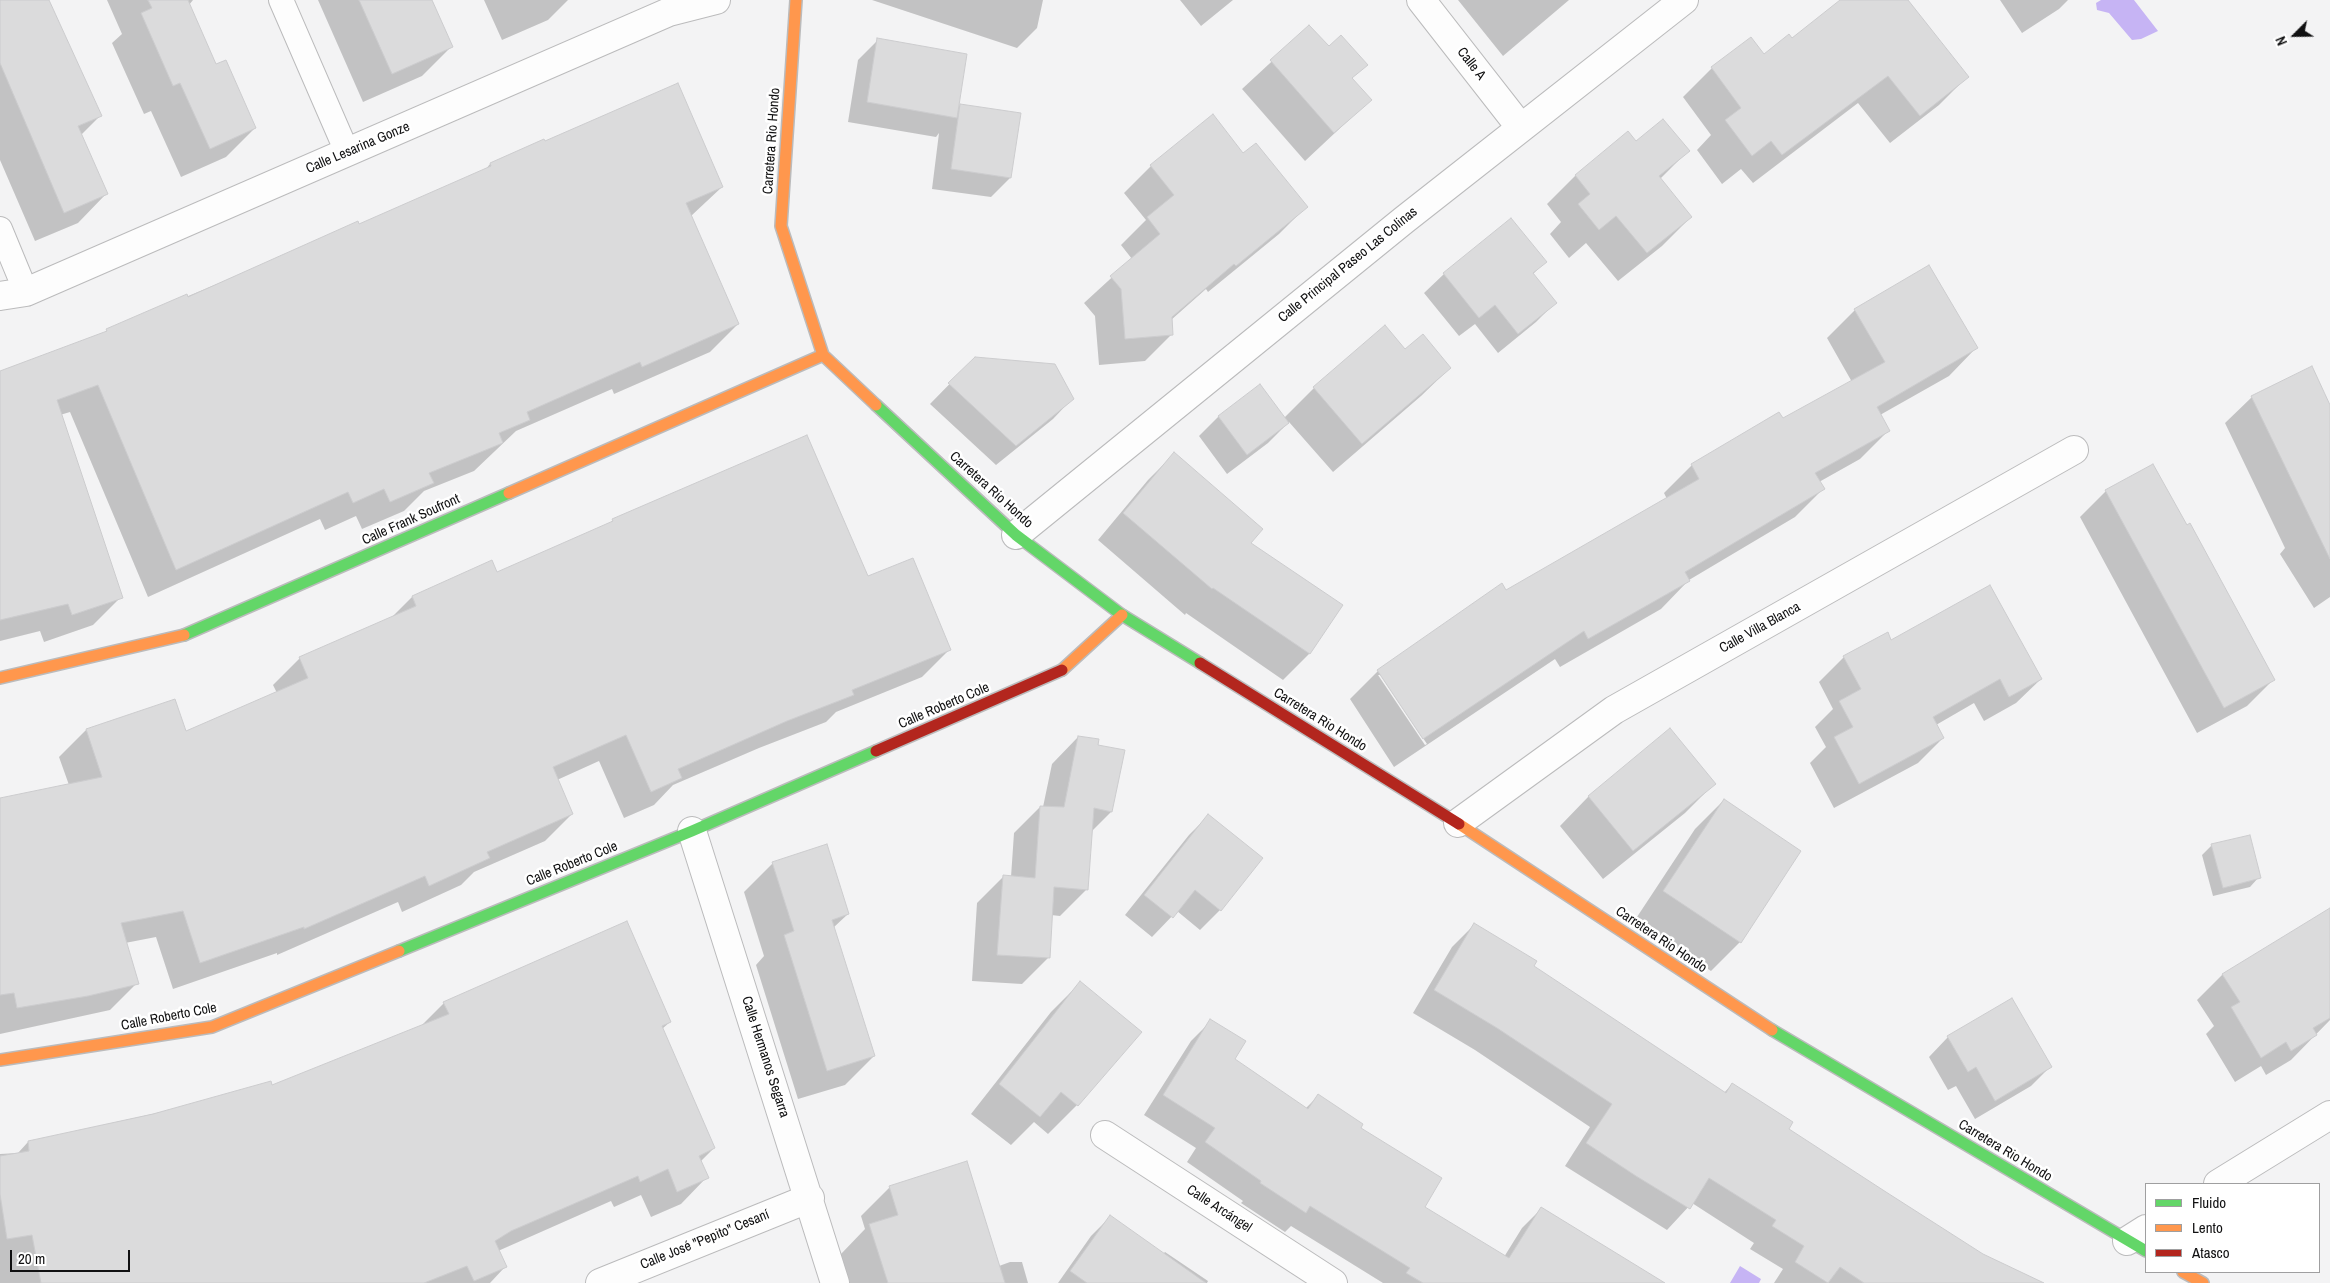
<!DOCTYPE html>
<html>
<head>
<meta charset="utf-8">
<style>
	body { margin:0 }
	#map { position:relative; width:2330px; height:1283px; overflow:hidden; background:#f3f3f4; font-family:"Archivo Narrow",sans-serif }
	canvas { display:block }
	.legend { position:absolute; left:2145px; top:1183px; width:175px; height:90px; box-sizing:border-box; background:#fff; border:1px solid #9f9fa0; margin:0; padding:6px 9px; list-style:none; font-size:15px; color:#101011 }
	.legend li { display:flex; align-items:center; gap:10px; height:25px }
	.legend b { width:25px; border:1px solid #9f9fa0 }
	.north { position:absolute; left:2270px; top:10px; width:50px; height:50px; -webkit-text-stroke:4px #fff; paint-order:stroke; rotate:247deg; font-size:14px; font-weight:700; line-height:20px; text-align:center; color:#101011 }
	.north::after { content:''; display:block; margin:auto; width:18px; height:22px; background:#101011; clip-path:polygon(50% 0,100% 100%,50% 72%,0 100%) }
	.scale { position:absolute; left:10px; top:1250px; width:120px; height:22px; box-sizing:border-box; border:2px solid #101011; border-top:0; padding-left:6px; font-size:15px; line-height:18px; white-space:nowrap; color:#101011; -webkit-text-stroke:4px #fff; paint-order:stroke }
</style>
</head>
<body>
<div id="map">
<canvas width="2330" height="1283"></canvas>
<ul class="legend">
<li><b style="height:6px;background:#63d668"></b>Fluido</li>
<li><b style="height:6px;background:#ff974d"></b>Lento</li>
<li><b style="height:6px;background:#b3261e"></b>Atasco</li>
</ul>
<div class="north">N</div>
<div class="scale">20 m</div>
</div>
<script>
const g = document.querySelector('canvas').getContext('2d');
g.lineJoin = 'round';
function paint(path, color) { g.fillStyle = color; g.fill(path, 'evenodd'); }
const toPath = rows => new Path2D(rows.map(r => 'M' + r).join(''));
function trace(path, color, width, dash) { g.strokeStyle = color; g.lineWidth = width; g.lineCap = dash ? 'butt' : 'round'; g.setLineDash(dash || []); g.stroke(path); }
function label(font, color, halo, rows, align = 'center') {
  g.font = font + ' "Archivo Narrow",sans-serif'; g.lineWidth = 5; g.setLineDash([]); g.textBaseline = 'middle'; g.strokeStyle = halo; g.fillStyle = color; for (const [text, x, y, turn = 0] of rows) {
    g.save(); g.translate(x, y); g.rotate((+turn || 0) * Math.PI / 180); g.textAlign = isNaN(turn) ? turn : align; if (halo) g.strokeText(text, 0, 0); g.fillText(text, 0, 0); g.restore();
  }
}
paint(toPath([
	[2101,0,2134,0,2158,31,2141,39,2132,40,2109,13,2097,10,2096,3],
	[1740,1266,1761,1279,1759,1283,1730,1283]
]), '#c6b4f4');
paint(toPath([
	[0,0,48,0,100,116,80,136,106,194,78,223,35,241,0,160],
	[107,0,193,0,189,5,215,66,255,128,226,157,181,177,151,111,144,114,112,43,122,34],
	[318,0,431,0,451,47,422,76,363,102],
	[484,0,568,0,548,20,502,40],
	[872,0,1043,0,1037,28,1017,48],
	[1180,0,1233,0,1201,26],
	[1458,0,1569,0,1503,56],
	[1842,0,1907,0,1967,77,1939,105,1890,143,1858,103,1753,183,1741,169,1722,184,1697,150,1711,135,1683,97,1712,68,1751,39,1763,55,1792,40],
	[2000,0,2068,0,2059,9,2022,33],
	[1309,27,1329,48,1366,65,1351,79,1370,100,1305,161,1242,89],
	[878,40,957,108,960,105,1010,178,991,197,932,189,939,133,936,137,848,122,858,60],
	[1688,151,1660,179,1691,217,1662,246,1618,281,1586,243,1569,258,1550,234,1561,222,1547,204,1576,175],
	[1243,154,1306,207,1279,234,1208,292,1206,289,1171,320,1172,334,1145,361,1099,365,1095,316,1084,303,1132,259,1121,245,1146,220,1124,193,1151,166],
	[490,164,722,187,691,216,738,324,710,352,614,394,612,389,516,431,474,471,424,491,404,511,362,529,356,516,325,530,320,519,148,597,70,412,60,415,121,597,93,625,44,642,40,631,0,641,0,374,103,334,107,330,358,225,485,170],
	[1545,262,1532,275,1555,303,1536,322,1498,353,1475,324,1459,336,1424,293,1444,274],
	[1855,310,1977,347,1949,376,1880,415,1888,431,1860,459,1819,482,1823,489,1795,517,1689,580,1661,609,1560,667,1555,659,1394,767,1350,699,1378,671,1502,585,1506,591,1667,499,1664,493,1692,465,1778,413,1782,420,1852,382,1827,338],
	[1378,675,1381,675,1427,744,1425,745],
	[1405,351,1450,368,1421,396,1333,472,1289,422,1268,443,1227,474,1199,436,1219,416,1284,418,1314,388],
	[975,358,1072,399,1053,419,996,465,930,404],
	[2252,397,2330,408,2330,597,2314,608,2280,554,2285,548,2225,423],
	[807,436,868,578,949,650,922,677,836,712,826,722,759,748,673,785,654,805,624,818,599,761,557,780,572,814,545,841,474,872,461,885,402,912,398,902,277,955,277,953,173,989,156,937,125,943,137,983,110,1010,0,1034,0,800,69,785,59,757,86,730,174,700,185,732,277,693,273,685,300,658,391,618,412,597,496,573,608,525,613,520],
	[1174,454,1249,543,1341,605,1309,654,1283,680,1186,613,1185,615,1098,540,1148,480],
	[2106,491,2274,679,2247,706,2197,733,2080,517],
	[1891,641,2041,679,2016,703,1984,721,1974,703,1936,725,1943,738,1918,763,1834,808,1810,763,1826,747,1815,727,1833,709,1819,682,1844,657],
	[1670,730,1714,784,1685,813,1603,879,1560,826,1588,797],
	[1078,737,1097,746,1111,812,1091,832,1087,889,1060,916,1051,915,1048,958,1022,984,972,981,977,903,1003,877,1011,877,1014,833,1040,807,1043,807,1052,764],
	[1724,800,1740,942,1711,971,1635,920,1695,829],
	[1208,816,1220,910,1200,930,1177,911,1152,937,1125,915,1189,835],
	[2212,845,2259,877,2250,887,2213,896,2202,855],
	[773,863,848,914,833,928,874,1056,845,1085,798,1099,756,965,764,956,744,892],
	[2330,910,2330,1020,2291,1060,2266,1075,2261,1066,2235,1082,2206,1034,2214,1026,2197,1000,2222,975],
	[1474,925,1532,967,1724,1093,1732,1084,1787,1129,1983,1255,2042,1283,1774,1283,1783,1269,1750,1249,1754,1243,1692,1203,1667,1230,1565,1166,1590,1127,1475,1050,1413,1013,1452,947],
	[1080,983,1141,1032,1077,1105,1048,1134,1034,1122,1011,1145,971,1114,1051,1012],
	[444,1003,670,1022,662,1029,714,1148,700,1162,707,1177,681,1204,651,1217,641,1195,614,1207,611,1201,498,1251,505,1267,490,1283,0,1283,0,1154,18,1153,28,1142,272,1087,419,1028],
	[1211,1021,1233,1060,1305,1109,1318,1096,1359,1128,1423,1207,1504,1257,1522,1228,1542,1208,1661,1283,1383,1283,1291,1226,1285,1232,1241,1203,1243,1201,1187,1162,1196,1148,1144,1115,1191,1041],
	[1948,1037,2051,1066,2031,1086,1975,1119,1956,1086,1948,1090,1929,1057],
	[890,1187,999,1266,1010,1262,1022,1262,1028,1283,850,1283,841,1254,865,1229,861,1216],
	[1110,1217,1163,1254,1165,1252,1208,1281,1207,1283,1058,1283,1091,1236]
]), '#0003');
const building = toPath([
	[0,0,49,0,102,116,78,126,108,194,64,213,0,63,0,0],
	[148,0,188,0,216,64,226,60,256,128,210,149,180,83,173,86,141,13,152,8,148,0],
	[359,0,432,0,453,47,392,74,359,0],
	[1840,0,1908,0,1969,77,1920,116,1888,76,1782,155,1771,141,1752,156,1725,120,1741,108,1711,67,1751,37,1764,54,1789,34,1792,38,1840,0],
	[1309,25,1329,46,1341,35,1368,65,1352,78,1372,100,1334,133,1270,60,1309,25],
	[877,38,967,54,957,118,867,102,877,38],
	[678,83,723,187,686,203,739,324,642,367,640,362,527,412,530,420,499,433,503,443,429,473,434,483,390,502,384,489,353,503,348,492,176,570,98,385,57,400,123,598,72,615,68,604,0,620,0,371,107,331,106,329,187,294,188,297,358,221,359,224,491,166,490,163,544,139,545,141,678,83],
	[960,104,1021,113,1011,178,951,169,960,104],
	[1213,114,1243,153,1256,143,1308,207,1236,266,1234,264,1172,317,1173,335,1125,339,1121,289,1110,276,1160,234,1147,217,1174,195,1150,165,1213,114],
	[1663,119,1690,151,1659,176,1692,217,1647,253,1616,216,1599,230,1578,204,1590,194,1575,175,1628,131,1636,141,1663,119],
	[1511,218,1547,262,1533,273,1557,303,1518,334,1495,305,1479,318,1443,273,1511,218],
	[1929,265,1978,348,1877,407,1890,431,1815,473,1825,489,1685,572,1690,581,1588,639,1584,631,1423,739,1377,670,1502,583,1506,590,1699,479,1691,464,1779,412,1783,418,1885,362,1854,309,1929,265],
	[1385,325,1405,349,1423,334,1451,368,1362,444,1313,387,1385,325],
	[975,357,1055,364,1074,399,1016,446,948,383,975,357],
	[2312,366,2330,405,2330,559,2251,396,2312,366],
	[1260,384,1289,423,1247,455,1218,416,1260,384],
	[807,435,868,576,913,558,951,650,852,690,854,695,787,721,678,769,682,778,651,792,626,735,553,767,573,814,487,852,490,858,429,886,425,876,304,929,304,927,200,963,183,911,121,923,139,984,88,996,17,1008,14,993,0,995,0,798,102,777,86,729,175,699,186,731,308,678,299,657,416,606,412,596,492,560,497,572,613,521,612,519,807,435],
	[1174,452,1263,529,1251,543,1343,605,1310,654,1213,588,1212,589,1123,513,1174,452],
	[2153,464,2187,525,2190,523,2275,680,2224,708,2105,490,2153,464],
	[1990,585,2042,679,2009,697,2000,679,1933,717,1944,738,1859,784,1834,737,1853,727,1839,701,1861,689,1843,656,1888,632,1891,640,1990,585],
	[1670,728,1716,784,1633,851,1588,796,1670,728],
	[1078,736,1099,739,1098,745,1125,750,1112,812,1094,808,1088,890,1054,887,1050,958,997,955,1003,875,1035,878,1040,806,1064,807,1078,736],
	[1724,799,1801,851,1741,943,1663,891,1724,799],
	[1208,814,1263,858,1221,911,1195,890,1173,918,1144,895,1208,814],
	[2250,835,2261,878,2223,888,2211,844,2250,835],
	[827,844,849,914,832,920,875,1056,827,1071,784,935,794,931,772,862,827,844],
	[2330,908,2330,1018,2313,1028,2317,1035,2291,1051,2286,1042,2261,1058,2231,1007,2240,1002,2222,974,2330,908],
	[627,921,671,1022,662,1026,715,1148,699,1156,709,1178,677,1192,668,1169,640,1182,638,1176,511,1231,495,1241,507,1267,474,1281,467,1266,424,1283,41,1283,32,1235,7,1239,0,1194,0,1156,29,1151,28,1141,153,1114,271,1081,272,1085,449,1014,443,1002,627,921],
	[1474,923,1537,961,1534,966,1726,1093,1732,1083,1793,1122,1789,1129,1886,1192,1983,1254,2044,1283,1864,1283,1840,1267,1828,1283,1795,1262,1804,1246,1772,1226,1776,1220,1709,1178,1690,1209,1636,1176,1586,1143,1612,1104,1497,1028,1434,990,1474,923],
	[1080,981,1142,1032,1078,1106,1061,1092,1040,1117,999,1084,1080,981],
	[2012,998,2052,1067,1995,1101,1976,1067,1968,1072,1947,1036,2012,998],
	[1210,1019,1246,1041,1235,1059,1308,1109,1318,1094,1363,1124,1361,1128,1442,1178,1425,1207,1509,1258,1541,1207,1665,1283,1423,1283,1406,1273,1410,1268,1310,1206,1306,1213,1260,1183,1261,1181,1205,1142,1215,1128,1163,1095,1210,1019],
	[967,1161,1005,1283,888,1283,869,1224,898,1215,889,1186,967,1161],
	[1110,1215,1206,1283,1087,1283,1070,1271,1110,1215]
]);
paint(building, '#dbdbdc');
trace(building, '#ccccce', 1);
const lane = toPath([
	[281,0,347,152],
	[0,229,26,292]
]);
const street = toPath([
	[1421,0,1521,128],
	[0,296,26,292,669,12,716,0],
	[1016,535,1404,220,1684,0],
	[1458,823,1614,710,2074,450],
	[692,831,835,1283],
	[1105,1135,1333,1283],
	[2218,1184,2330,1115],
	[2127,1241,2146,1229],
	[600,1283,810,1198]
]);
const fast = toPath([
	[876,405,1016,535,1122,615,1200,663],
	[184,635,509,493],
	[399,951,692,831,876,751],
	[1772,1030,2146,1251]
]);
const slow = toPath([
	[796,0,781,226,823,355,876,405],
	[509,493,823,355],
	[1062,670,1122,615],
	[0,678,184,635],
	[1459,824,1772,1030],
	[0,1060,212,1027,399,951],
	[2183,1272,2203,1283]
]);
const jam = toPath([
	[1200,663,1459,824],
	[876,751,1062,670]
]);
trace(lane, '#bbbbbc', 26);
trace(street, '#bbbbbc', 30);
trace(fast, '#bbbbbc', 14);
trace(slow, '#bbbbbc', 14);
trace(jam, '#bbbbbc', 14);
trace(lane, '#fdfdfd', 24);
trace(street, '#fdfdfd', 28);
trace(fast, '#63d668', 11);
trace(slow, '#ff974d', 11);
trace(jam, '#b3261e', 11);
label('14px', '#101011', '#fff', [
	["Calle A",1471,64,52],
	["Carretera Rio Hondo",772,141,-86],
	["Calle Lesarina Gonze",358,148,-23],
	["Calle Principal Paseo Las Colinas",1348,265,-39],
	["Carretera Rio Hondo",991,490,42],
	["Calle Frank Soufront",411,520,-24],
	["Calle Villa Blanca",1760,628,-29],
	["Calle Roberto Cole",944,706,-23],
	["Carretera Rio Hondo",1320,720,32],
	["Calle Roberto Cole",572,864,-22],
	["Carretera Rio Hondo",1661,940,34],
	["Calle Roberto Cole",169,1017,-11],
	["Calle Hermanos Segarra",765,1057,72],
	["Carretera Rio Hondo",2005,1151,31],
	["Calle Arcángel",1219,1209,33],
	["Calle José \"Pepito\" Cesaní",705,1240,-22]
]);
</script>
</body>
</html>
